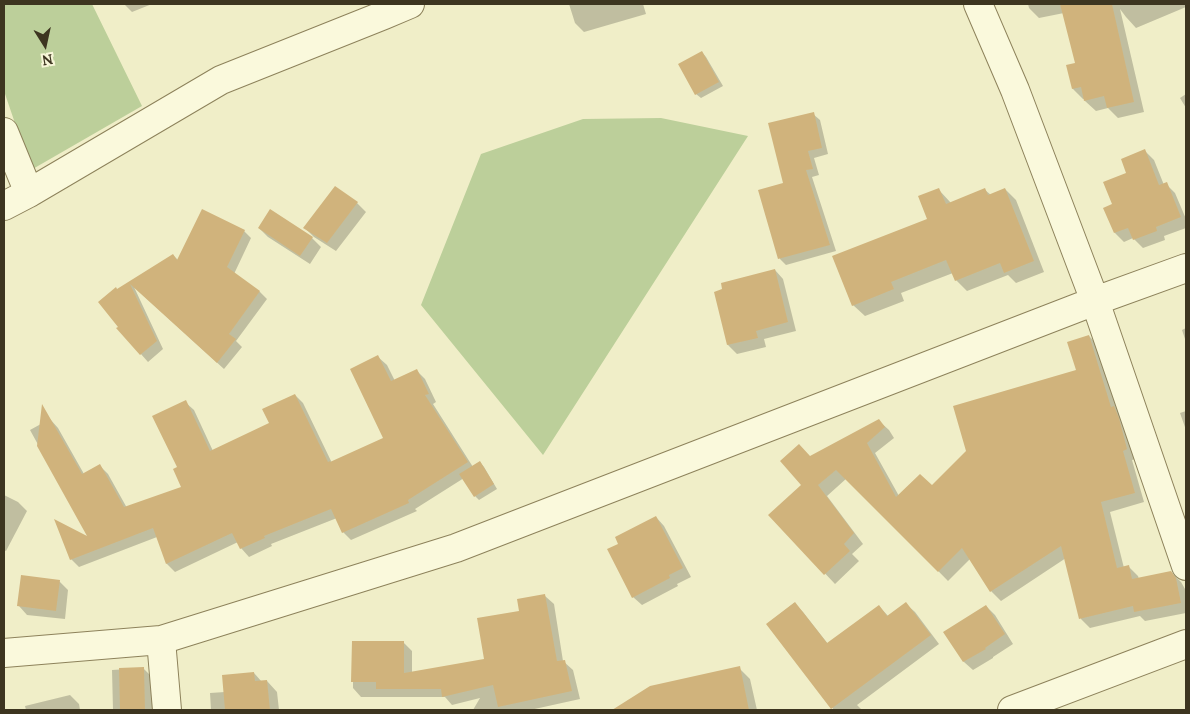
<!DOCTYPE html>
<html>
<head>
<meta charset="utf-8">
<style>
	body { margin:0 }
	#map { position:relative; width:1190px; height:714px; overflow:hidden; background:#f0eec8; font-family:Lora,serif }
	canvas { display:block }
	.frame { position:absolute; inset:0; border:5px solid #3d3520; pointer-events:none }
	.north { position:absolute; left:20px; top:20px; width:50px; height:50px; -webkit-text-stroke:4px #f7f6d8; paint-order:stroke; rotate:170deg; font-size:14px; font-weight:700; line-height:20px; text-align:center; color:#3d3520 }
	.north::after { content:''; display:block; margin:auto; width:18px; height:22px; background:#3d3520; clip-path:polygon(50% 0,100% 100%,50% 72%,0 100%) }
</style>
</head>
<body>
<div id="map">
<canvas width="1190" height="714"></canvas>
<div class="frame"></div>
<div class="north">N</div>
</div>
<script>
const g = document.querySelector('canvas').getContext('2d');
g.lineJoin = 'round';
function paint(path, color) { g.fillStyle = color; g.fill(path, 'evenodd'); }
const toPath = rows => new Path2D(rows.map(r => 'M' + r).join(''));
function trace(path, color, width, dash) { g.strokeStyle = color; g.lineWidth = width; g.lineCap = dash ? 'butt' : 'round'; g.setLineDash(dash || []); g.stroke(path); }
paint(toPath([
	[4,4,92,4,142,106,31,170,4,91],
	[661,118,748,136,543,455,421,305,481,154,583,119]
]), '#bccf9a');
paint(toPath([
	[124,4,152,4,132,12],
	[569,4,643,4,646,14,584,32,575,23],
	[1028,4,1186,4,1186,7,1136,28,1126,17,1120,9,1144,112,1118,118,1108,108,1096,111,1085,101,1085,99,1083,99,1073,89,1076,64,1064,13,1039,18,1029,8],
	[702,52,706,57,723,86,701,98,696,94],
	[1186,94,1186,108,1180,98],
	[813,114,820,120,828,154,814,158,819,175,812,177,836,251,786,265,780,259,760,191,784,184],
	[1145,151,1154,160,1164,185,1166,184,1175,193,1186,219,1186,228,1164,236,1165,240,1143,248,1133,238,1124,242,1115,233,1114,205,1128,174],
	[1005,189,1016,200,1044,272,1016,283,1008,275,967,291,956,280,953,273,901,293,904,301,865,316,853,305,928,220,939,190,951,203,985,190,991,195],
	[357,203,366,212,336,251,314,237,305,228],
	[259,228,312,238,321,247,310,264,268,237],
	[244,231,251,238,234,274,260,292,267,299,236,341,242,347,224,369,134,287,163,349,148,362,118,328,117,290,173,255,178,260],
	[775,270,783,279,796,331,764,339,766,347,737,354,728,345,716,292],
	[1186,328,1186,342,1182,330],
	[1089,336,1099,346,1136,459,1132,460,1144,502,1110,512,1124,568,1129,567,1138,576,1139,579,1171,572,1181,582,1185,589,1186,613,1145,621,1140,616,1090,628,1081,619,1066,558,1001,601,991,591,970,559,948,581,847,478,827,496,863,544,852,554,859,561,835,584,770,515,803,485,810,457,879,421,889,430,894,438,875,453,899,496,932,487,1077,371],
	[378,357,387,365,395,381,417,371,425,379,436,402,433,404,473,467,480,462,484,467,497,489,479,500,475,496,464,478,415,509,417,511,351,540,343,532,337,518,271,544,272,546,249,557,241,548,238,542,175,572,167,564,157,537,79,567,71,559,90,539,30,430,50,419,58,428,84,474,100,466,108,474,127,508,183,487,179,468,185,402,194,410,213,451,271,424,295,395,303,403,332,463,385,438],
	[1186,411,1186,430,1180,413],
	[4,495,18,502,27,511,6,551,4,550],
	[656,517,664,526,691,577,677,584,678,586,642,605,633,597,620,544],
	[59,581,68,590,65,619,27,615,19,606],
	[545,596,554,604,563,661,573,670,580,699,530,710,473,710,480,698,452,705,445,697,361,697,353,688,353,642,403,642,412,651,412,673,485,660,520,612],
	[794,603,803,612,828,644,879,606,889,617,906,604,915,612,939,644,857,705,862,710,834,710,767,624],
	[986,606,995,615,1013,644,993,657,993,658,973,670,964,662,945,632],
	[143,668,152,677,154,710,113,710,112,670],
	[739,668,750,679,757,710,615,710,650,687],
	[254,673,262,682,267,681,277,692,279,710,211,710,210,693,225,692],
	[70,695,79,704,80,710,26,710,25,706]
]), '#0003');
paint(toPath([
	[1060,4,1112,4,1134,102,1107,108,1104,96,1084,101,1081,87,1072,89,1066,65,1075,63],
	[702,51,719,82,695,95,678,64],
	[814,112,822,148,808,151,813,169,806,170,830,245,778,259,758,190,783,183,768,123],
	[1145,149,1159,185,1167,182,1181,217,1156,227,1157,231,1133,240,1128,228,1114,233,1103,208,1112,204,1103,182,1126,173,1121,159],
	[335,186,358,202,327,243,303,228],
	[939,188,946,204,985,188,988,195,1005,188,1034,261,1004,273,1000,263,955,281,946,260,891,282,894,289,852,306,832,256,927,219,918,196],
	[202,209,245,230,227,267,260,291,229,334,236,339,217,363,130,284,157,341,140,355,116,328,118,327,98,302,116,287,117,289,173,254,177,260],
	[270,209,313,237,300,256,258,228],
	[775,269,788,322,756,331,758,338,727,345,714,292,722,289,721,283],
	[1089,335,1111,407,1114,406,1119,418,1127,449,1123,451,1135,493,1101,502,1117,568,1129,565,1132,579,1171,571,1176,578,1181,603,1134,612,1133,606,1079,619,1061,546,990,592,962,548,938,572,836,470,818,485,854,533,844,544,850,551,824,575,768,515,801,485,780,461,799,444,810,456,879,419,885,427,867,443,896,497,920,474,932,485,966,451,953,406,1076,370,1067,342],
	[378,355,391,381,417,369,429,394,425,395,468,462,408,500,409,503,342,533,331,509,264,536,265,538,240,549,232,533,166,564,153,528,70,560,54,519,87,536,37,446,42,404,82,474,100,464,124,507,181,487,173,469,177,467,152,416,186,400,210,451,269,423,262,409,295,394,328,462,330,461,330,462,383,438,350,369],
	[480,461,494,484,474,497,459,474],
	[656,516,683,568,669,575,670,578,632,598,607,549,618,544,615,537],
	[21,575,60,580,56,611,17,606],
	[545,594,557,661,565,660,572,691,498,707,493,685,442,697,441,689,376,689,376,682,351,682,352,641,404,641,404,673,484,659,477,618,519,611,517,599],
	[795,602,827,643,879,605,887,616,906,602,931,635,831,709,766,624],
	[986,605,1005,634,985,648,986,649,963,662,943,632],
	[740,666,749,710,612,710,650,686],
	[144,667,145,710,120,710,119,668],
	[254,672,255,681,267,680,270,710,225,710,222,675]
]), '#d0b37c');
const minor = toPath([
	[978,4,1015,90,1095,301,1186,566],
	[4,132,29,193],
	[4,206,29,193,221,80,384,15,410,4],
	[161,640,167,710],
	[4,653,161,640,456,548,1095,301,1186,268],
	[1012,710,1186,644]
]);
trace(minor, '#8d825b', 30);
trace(minor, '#faf9dc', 28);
</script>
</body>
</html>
